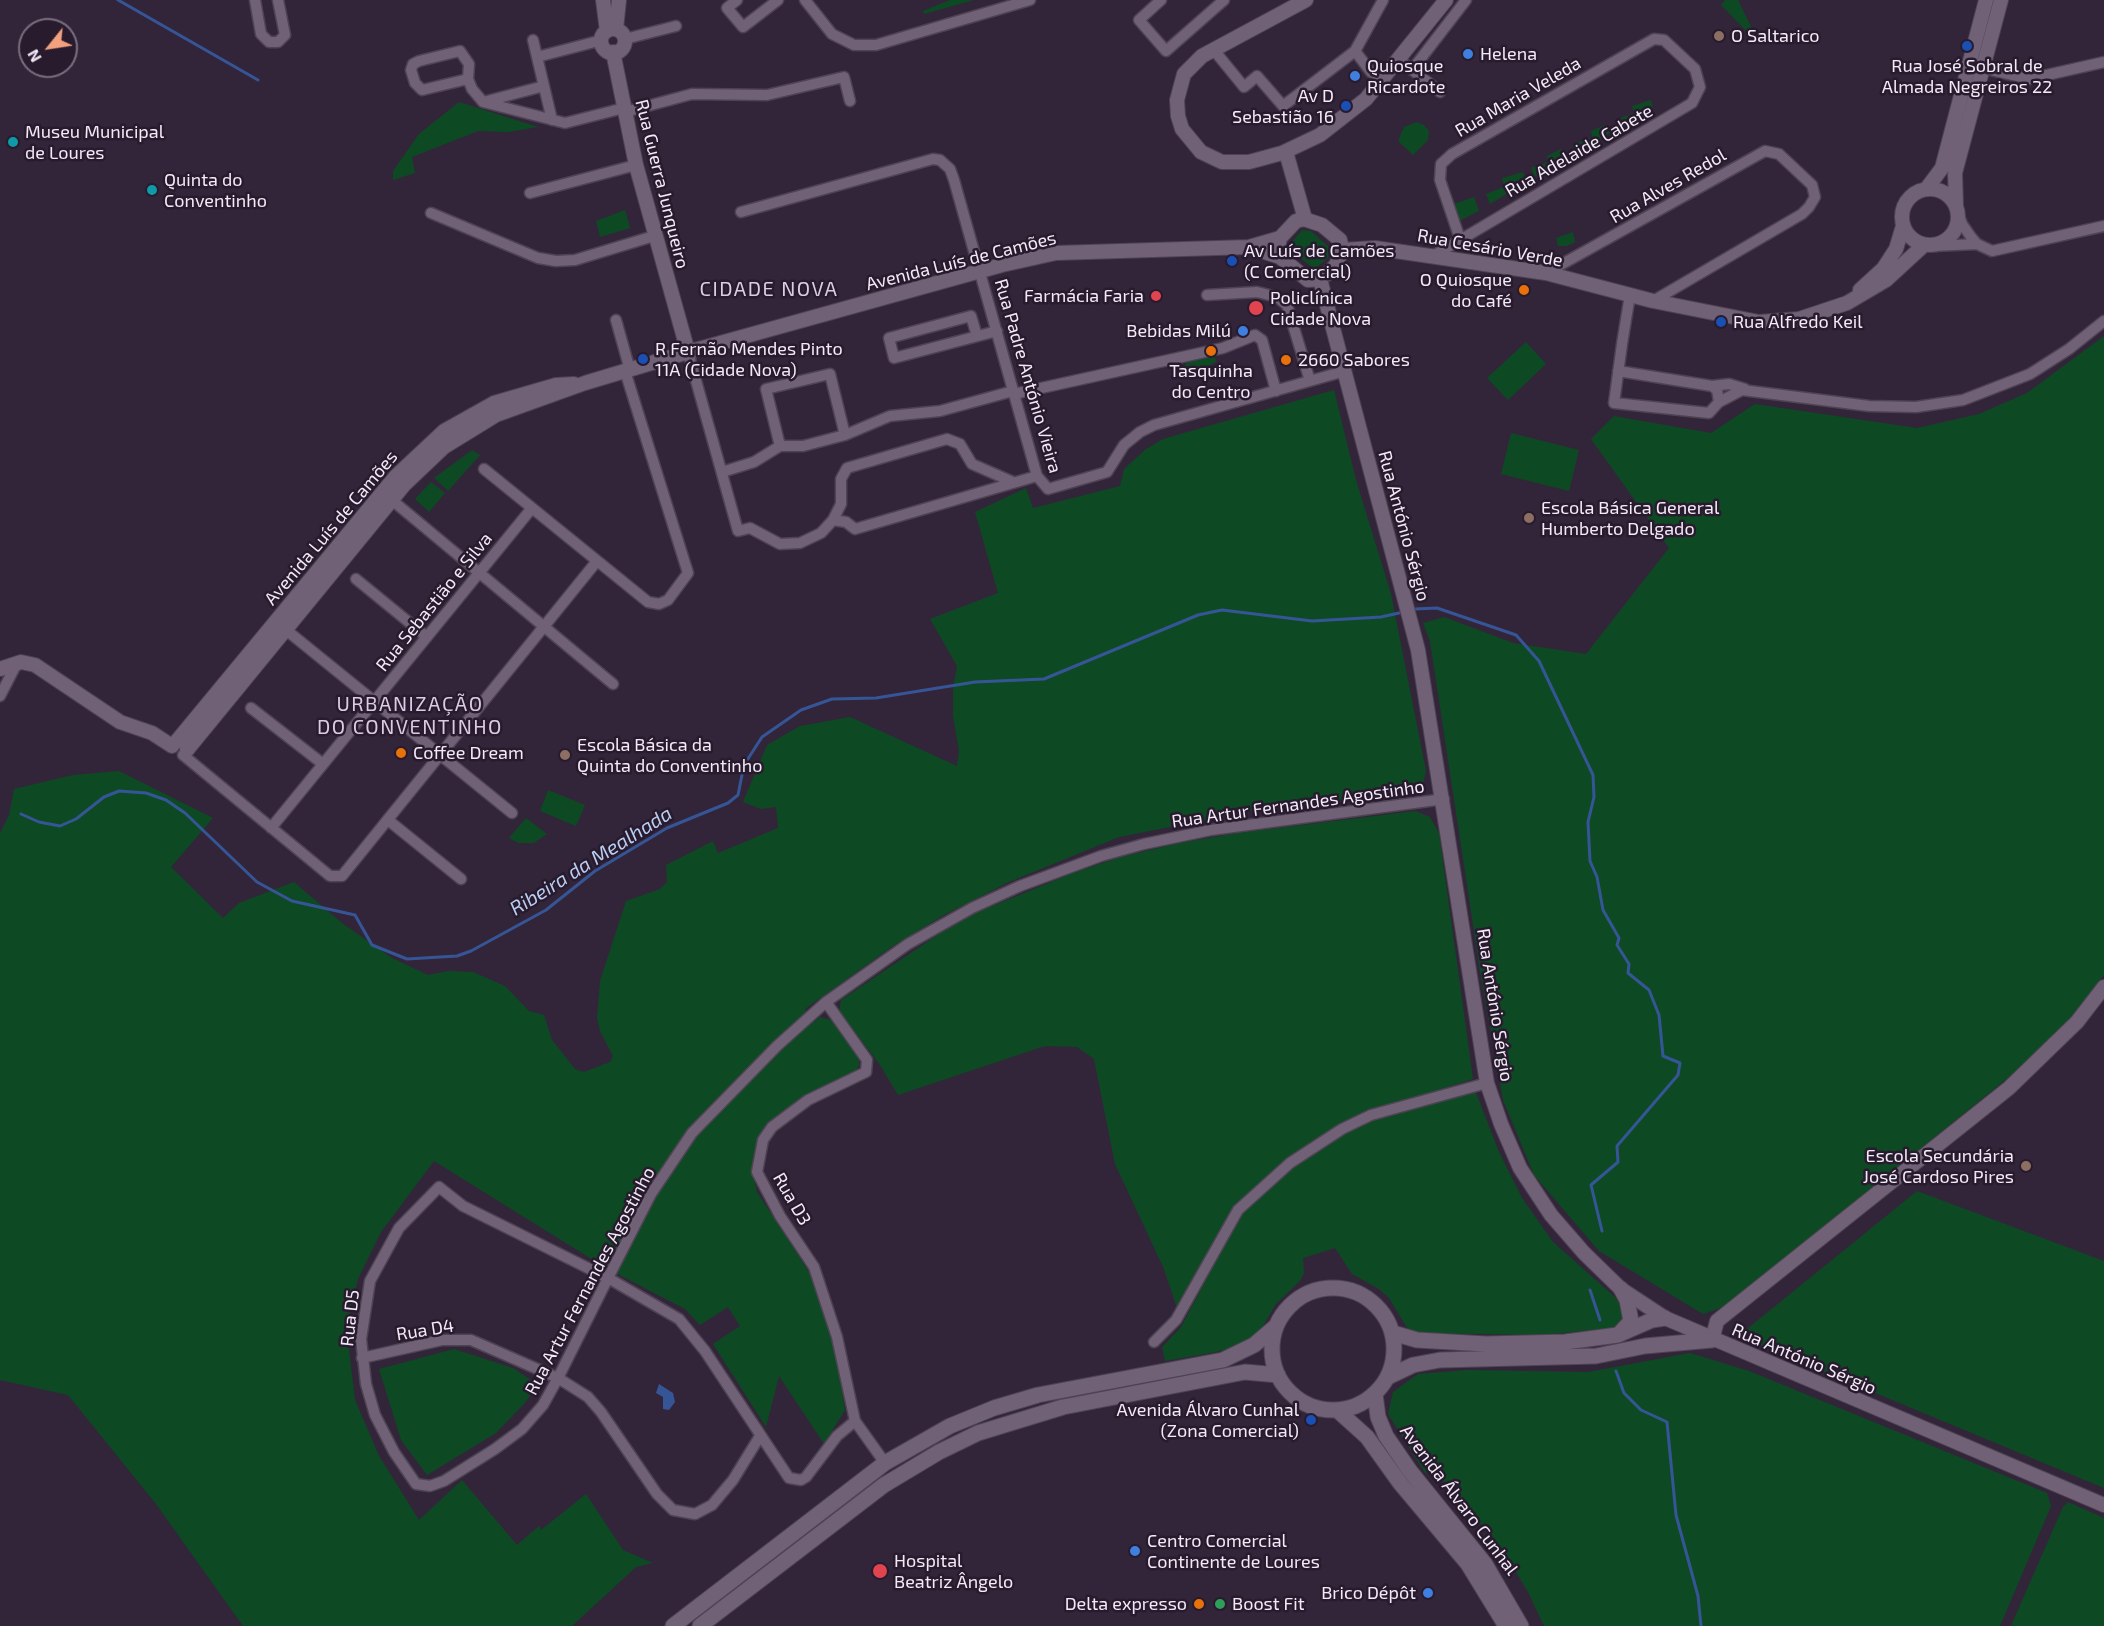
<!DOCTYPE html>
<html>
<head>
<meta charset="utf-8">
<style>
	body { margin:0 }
	#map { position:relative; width:2104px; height:1626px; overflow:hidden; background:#322539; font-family:"Exo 2",sans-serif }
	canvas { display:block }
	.north { position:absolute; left:18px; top:18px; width:60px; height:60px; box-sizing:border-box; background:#281b2e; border:2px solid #796e7e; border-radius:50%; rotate:240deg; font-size:16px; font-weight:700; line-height:24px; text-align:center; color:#f3eaf7 }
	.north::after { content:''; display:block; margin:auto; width:21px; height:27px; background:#f1a17d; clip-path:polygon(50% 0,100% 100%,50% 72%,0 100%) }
</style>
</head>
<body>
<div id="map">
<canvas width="2104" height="1626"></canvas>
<div class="north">N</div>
</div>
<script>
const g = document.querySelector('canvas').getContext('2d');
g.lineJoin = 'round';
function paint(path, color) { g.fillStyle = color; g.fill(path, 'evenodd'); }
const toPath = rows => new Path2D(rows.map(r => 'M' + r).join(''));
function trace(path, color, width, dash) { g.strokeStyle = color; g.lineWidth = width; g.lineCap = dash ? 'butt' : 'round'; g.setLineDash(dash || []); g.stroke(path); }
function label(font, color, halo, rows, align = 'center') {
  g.font = font + ' "Exo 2",sans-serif'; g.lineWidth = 5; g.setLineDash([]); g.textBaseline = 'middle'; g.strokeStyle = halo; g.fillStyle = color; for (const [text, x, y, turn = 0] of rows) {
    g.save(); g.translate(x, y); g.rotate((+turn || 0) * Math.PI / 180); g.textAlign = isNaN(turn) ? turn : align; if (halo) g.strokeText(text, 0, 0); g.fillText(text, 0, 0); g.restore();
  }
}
paint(toPath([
	[950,0,974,0,924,14,923,11],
	[1725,0,1738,0,1760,45,1721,5],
	[1651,100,1653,108,1618,129,1615,120,1634,113,1632,106],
	[459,102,538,127,508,132,478,131,412,157,415,173,393,180,393,171,419,134],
	[1417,122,1424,125,1429,131,1428,140,1413,155,1398,141,1404,127],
	[1605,125,1612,132,1576,154,1572,145,1592,137,1591,131],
	[1561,149,1564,154,1571,152,1572,156,1535,177,1531,168,1548,162,1547,156],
	[1523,172,1526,182,1490,204,1486,194,1504,187,1502,178],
	[1474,197,1479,211,1459,221,1454,204],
	[625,210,630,228,600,237,596,221],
	[1302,230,1311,231,1331,249,1330,256,1315,269,1291,251,1290,244],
	[1573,232,1575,242,1567,246,1558,246,1556,238],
	[2104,336,2104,975,2063,1029,2025,1064,1726,1306,1703,1314,1599,1251,1534,1175,1503,1100,1480,971,1430,641,1423,623,1444,617,1513,643,1586,654,1669,548,1591,439,1614,416,1711,433,1755,404,1917,428,1979,414,2027,393],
	[1526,342,1546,364,1508,400,1487,378],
	[1213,355,1217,361,1209,366,1186,371,1182,368,1190,360],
	[1334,390,1356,480,1391,594,1426,771,1423,784,1414,791,1262,809,1119,837,1009,882,944,915,893,946,805,1009,814,1022,820,1017,831,1020,859,1058,859,1066,855,1072,815,1091,778,1117,753,1175,757,1192,811,1275,823,1304,836,1352,845,1410,824,1444,779,1376,766,1427,713,1344,740,1326,728,1307,700,1325,685,1309,606,1268,434,1161,381,1232,358,1279,346,1324,355,1400,379,1456,419,1520,462,1480,517,1545,539,1526,541,1530,586,1494,623,1550,653,1563,636,1567,572,1626,243,1626,156,1504,68,1395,0,1380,0,833,9,815,14,789,73,775,119,771,213,818,171,867,223,918,239,903,294,882,342,923,392,958,428,975,449,971,473,972,505,986,529,1011,544,1015,552,1040,575,1069,584,1072,610,1062,613,1056,600,1031,597,1018,600,981,626,901,660,889,667,882,666,865,713,841,718,853,778,828,776,807,761,809,743,802,767,745,800,726,850,717,957,766,959,751,953,716,953,689,957,666,930,619,998,593,975,512,1026,488,1033,508,1120,486,1124,469,1146,449,1163,439],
	[1511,433,1579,450,1569,491,1501,474],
	[472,450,480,455,448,491,434,478],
	[431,482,445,493,429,512,415,499],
	[548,790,585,805,576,826,540,811],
	[1415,811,1430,817,1439,833,1473,1079,1367,1113,1315,1139,1291,1157,1264,1179,1230,1213,1177,1308,1164,1269,1115,1164,1094,1059,1077,1047,1045,1046,898,1095,880,1065,839,1011,841,1000,939,934,978,912,1073,873,1121,857,1179,843,1238,833],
	[526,818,547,834,534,843,518,843,509,838],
	[1475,1090,1499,1152,1522,1198,1553,1242,1617,1299,1623,1308,1623,1321,1614,1328,1540,1335,1415,1333,1409,1331,1389,1298,1379,1289,1352,1274,1335,1248,1303,1258,1304,1273,1300,1281,1276,1304,1263,1326,1248,1341,1237,1347,1211,1353,1165,1361,1162,1347,1181,1327,1240,1216,1257,1198,1297,1164,1357,1125],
	[1917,1191,2104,1261,2104,1488,1743,1338,1742,1333],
	[454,1349,513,1368,538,1385,524,1404,496,1433,427,1475,401,1440,379,1369],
	[1690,1353,1749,1371,2047,1493,2051,1506,2000,1626,1544,1626,1528,1592,1504,1552,1434,1471,1425,1473,1388,1414,1393,1392,1418,1374,1468,1370,1588,1372],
	[2068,1502,2104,1518,2104,1626,2011,1626,2063,1507]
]), '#0d4a24');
paint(toPath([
	[659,1384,673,1393,675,1402,669,1410,663,1409,663,1397,656,1393]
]), '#365596');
trace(toPath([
	[118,0,258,80],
	[1415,609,1437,608,1516,635,1539,661,1593,775,1594,797,1588,822,1590,861,1597,877,1603,910,1619,938,1617,945,1629,964,1628,973,1649,990,1659,1015,1663,1056,1680,1063,1678,1075,1617,1146,1618,1162,1591,1185,1602,1231],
	[21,814,39,822,60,826,76,819,104,797,119,791,146,793,166,800,185,813,257,882,292,901,355,915,372,945,407,959,457,956,471,951,546,910,595,871,667,828,728,803,738,795,744,765,762,737,801,710,832,699,876,698,975,682,1044,679,1198,615,1222,610,1312,621,1381,617,1399,613],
	[1590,1290,1600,1320],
	[1616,1371,1624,1393,1641,1410,1667,1422,1676,1515,1698,1596,1701,1626]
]), '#365596', 3);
const minor = toPath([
	[255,0,261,34,269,42,278,42,285,35,278,0],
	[737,0,727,8,743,27,778,0],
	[805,0,832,34,854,45,876,45,1030,0],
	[1161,0,1139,20,1166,51,1224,0],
	[1383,0,1355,51,1371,72,1385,78],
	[625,39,676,26],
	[533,40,552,120],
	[1213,49,1244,87,1257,76,1283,106,1355,51],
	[537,57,602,40],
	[1400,60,1440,92],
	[1982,68,2029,79,2104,62],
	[1412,70,1466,0],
	[468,79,469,64,460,51,419,61,413,64,411,70,415,83,422,90,468,79,472,89,483,102,565,123,624,108],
	[487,101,544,86],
	[625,112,692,94,767,95,844,77,850,101],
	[530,193,636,165],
	[741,212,933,159,940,160,950,169,954,180,1037,476,1048,489,1107,472,1124,445,1140,432,1154,425,1345,371],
	[431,213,538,258,556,261,575,260,654,236],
	[1958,213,1962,224,1971,237,1977,244,1992,251,2104,226],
	[1933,246,1977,244],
	[1433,256,1692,103,1700,87,1695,69,1664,40,1654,39,1452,154,1441,164,1440,180,1460,239],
	[1546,273,1765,151,1779,154,1812,185,1815,197,1809,207,1802,214,1653,301],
	[1207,295,1257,292,1277,297,1287,305,1310,381],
	[616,320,630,370],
	[977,336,971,316,889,338,894,358,997,331],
	[688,352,738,531,750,528,780,544,800,543,821,533,833,520,846,522,855,529,1037,476],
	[1618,371,1712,386,1717,390,1719,402,1709,413,1614,403,1622,344,1630,295],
	[1712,386,1729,384,1745,389],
	[1014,394,1223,348,1255,335,1262,340,1276,391],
	[1719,402,1742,390,1869,406,1916,407,1963,400,2030,374,2069,349,2104,321],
	[780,446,766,389,830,374,845,435],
	[484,469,648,602,659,604,668,600,688,573,625,371],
	[722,472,754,462,780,446,803,446,845,435,890,416,940,411,1013,391],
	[387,496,613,684],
	[833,520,841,504,841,479,847,468,947,439,960,444,972,464,1013,482],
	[356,579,427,637],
	[280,625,512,813],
	[0,696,17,663],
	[251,708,323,764],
	[183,755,330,876,342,876,597,561],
	[388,820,461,879],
	[271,828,532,508],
	[826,1002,867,1060,866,1072,808,1100,772,1127,763,1140,757,1172,780,1216,814,1267,837,1337,855,1421,885,1463],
	[1154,1342,1176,1320,1238,1210,1290,1163,1342,1129,1371,1115,1487,1083],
	[362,1358,442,1340,471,1340,558,1378,588,1397,601,1412,657,1494,673,1510,695,1514,712,1505,733,1480,760,1436],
	[855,1421,837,1436,806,1477,801,1480,789,1478,705,1351,679,1319,608,1278,463,1206,439,1187,399,1228,370,1281,361,1339,366,1384,375,1415,394,1452,416,1484,430,1486,444,1481,495,1449,522,1429,543,1405,558,1378,608,1278,651,1194,692,1133,777,1046,826,1002,908,944,972,908,1020,886,1101,856,1144,844,1211,830,1444,799]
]);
const tertiary = toPath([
	[603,0,607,31],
	[1306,0,1202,56,1184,74,1177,100,1178,116,1182,129,1201,152,1222,162,1249,162,1282,153,1320,135,1366,99,1446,0],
	[616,29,619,0],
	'601 41a12 12 0 1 1 24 0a12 12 0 1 1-24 0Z',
	[613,52,636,165,688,352],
	[1286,152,1305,219],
	[1927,188,1942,168,1986,0],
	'1902 217a28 28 0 1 1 56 0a28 28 0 1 1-56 0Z',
	[1956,204,1955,173,2001,0],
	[1249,247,1280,257,1308,280,1320,279,1328,273,1336,265,1342,250,1340,240,1322,225,1304,219,1296,221,1280,238,1278,248,1280,257],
	[1342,250,1375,248,1546,273,1653,301,1759,322,1799,319,1847,303,1886,280,1924,245],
	[1320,279,1418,650,1487,1083,1501,1124,1520,1168,1551,1215,1584,1253,1621,1289,1665,1318,2104,1505],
	[1860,290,1883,269,1896,249,1903,226],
	[0,669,21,662,35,665,120,722,152,733,172,746],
	[176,742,396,476,444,431,494,403,556,385,574,384],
	[187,750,404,485,444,447,496,415,585,383,688,352,1002,265,1056,253,1249,247,1280,238],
	[1712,1340,1717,1321,2009,1088,2077,1022,2104,987]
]);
const secondary = toPath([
	'1272 1349a61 61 0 1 1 122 0a61 61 0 1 1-122 0Z',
	[1393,1333,1417,1340,1486,1344,1565,1342,1618,1335,1652,1320,1665,1318],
	[1620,1333,1631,1321,1627,1300,1621,1289],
	[1388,1377,1413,1365,1440,1360,1596,1356,1645,1346,1712,1340],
	[1375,1394,1378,1417,1386,1436,1410,1471,1485,1564,1521,1626],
	[1337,1410,1367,1437,1400,1483,1468,1564,1506,1626],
	[673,1626,885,1463,950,1426,994,1408,1038,1395,1223,1360,1254,1345,1275,1327],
	[700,1626,884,1485,939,1452,978,1433,1063,1407,1245,1372,1278,1375]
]);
trace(minor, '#4e4353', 13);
trace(tertiary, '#4e4353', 16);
trace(secondary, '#4e4353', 17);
trace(minor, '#706177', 10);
trace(tertiary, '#706177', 14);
trace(secondary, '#706177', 15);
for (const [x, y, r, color] of [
	[1719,36,6,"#8d6e63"],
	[1967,46,6,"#1a4fb4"],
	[1468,54,6,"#3f7fe0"],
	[1355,76,6,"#3f7fe0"],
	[1346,106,6,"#1a4fb4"],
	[13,142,6,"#0f9aa8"],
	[152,190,6,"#0f9aa8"],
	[1232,261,6,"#1a4fb4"],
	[1524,290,6,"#e8710a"],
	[1156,296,6,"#e0444e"],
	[1256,308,8,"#e0444e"],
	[1721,322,6,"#1a4fb4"],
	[1243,331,6,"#3f7fe0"],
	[1211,351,6,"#e8710a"],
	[643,359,6,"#1a4fb4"],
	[1286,360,6,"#e8710a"],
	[1529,518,6,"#8d6e63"],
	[401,753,6,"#e8710a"],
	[565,755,6,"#8d6e63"],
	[2026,1166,6,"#8d6e63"],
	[1311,1420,6,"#1a4fb4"],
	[1135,1551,6,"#3f7fe0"],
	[880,1571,8,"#e0444e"],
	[1428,1593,6,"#3f7fe0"],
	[1199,1604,6,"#e8710a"],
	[1220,1604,6,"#2e9e5b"]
]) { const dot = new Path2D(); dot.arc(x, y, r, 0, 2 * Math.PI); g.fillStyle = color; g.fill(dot); trace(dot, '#281b2e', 2); }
label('18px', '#f3eaf7', '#281b2e', [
	["O Saltarico",1731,36],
	["Helena",1480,54],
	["Quiosque",1367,66],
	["Ricardote",1367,87],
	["Rua José Sobral de",1967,66,"center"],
	["Almada Negreiros 22",1967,87,"center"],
	["Av D",1334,96,"right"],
	["Sebastião 16",1334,117,"right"],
	["Museu Municipal",25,132],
	["de Loures",25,153],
	["Quinta do",164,180],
	["Conventinho",164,201],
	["Av Luís de Camões",1244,251],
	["(C Comercial)",1244,272],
	["O Quiosque",1512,280,"right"],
	["do Café",1512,301,"right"],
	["Farmácia Faria",1144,296,"right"],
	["Policlínica",1270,298],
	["Cidade Nova",1270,319],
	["Rua Alfredo Keil",1733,322],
	["Bebidas Milú",1231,331,"right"],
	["R Fernão Mendes Pinto",655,349],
	["11A (Cidade Nova)",655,370],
	["2660 Sabores",1298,360],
	["Tasquinha",1211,371,"center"],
	["do Centro",1211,392,"center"],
	["Escola Básica General",1541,508],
	["Humberto Delgado",1541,529],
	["Escola Básica da",577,745],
	["Quinta do Conventinho",577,766],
	["Coffee Dream",413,753],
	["Escola Secundária",2014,1156,"right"],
	["José Cardoso Pires",2014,1177,"right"],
	["Avenida Álvaro Cunhal",1299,1410,"right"],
	["(Zona Comercial)",1299,1431,"right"],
	["Centro Comercial",1147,1541],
	["Continente de Loures",1147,1562],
	["Hospital",894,1561],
	["Beatriz Ângelo",894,1582],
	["Brico Dépôt",1416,1593,"right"],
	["Delta expresso",1187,1604,"right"],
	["Boost Fit",1232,1604]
], 'left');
label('18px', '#f3eaf7', '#281b2e', [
	["Rua Maria Veleda",1518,97,-30],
	["Rua Adelaide Cabete",1579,151,-30],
	["Rua Guerra Junqueiro",662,184,76],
	["Rua Alves Redol",1668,186,-30],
	["Rua Cesário Verde",1490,248,10],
	["Avenida Luís de Camões",961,261,-14],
	["Rua Padre António Vieira",1028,376,74],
	["Rua António Sérgio",1404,526,75],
	["Avenida Luís de Camões",331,528,-50],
	["Rua Sebastião e Silva",434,602,-51],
	["Rua Artur Fernandes Agostinho",1298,804,-8],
	["Rua António Sérgio",1495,1005,81],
	["Rua D3",792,1199,60],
	["Rua Artur Fernandes Agostinho",590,1281,-62],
	["Rua D5",350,1318,-84],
	["Rua D4",425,1330,-9],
	["Rua António Sérgio",1804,1359,23],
	["Avenida Álvaro Cunhal",1459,1500,53]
]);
g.letterSpacing = '1.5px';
label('20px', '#dccbe5', '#281b2e', [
	["CIDADE NOVA",769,289],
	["URBANIZAÇÃO",410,704],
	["DO CONVENTINHO",410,727]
]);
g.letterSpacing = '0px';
label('italic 20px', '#bacdf2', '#281b2e', [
	["Ribeira da Mealhada",591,861,-32]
]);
</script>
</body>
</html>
